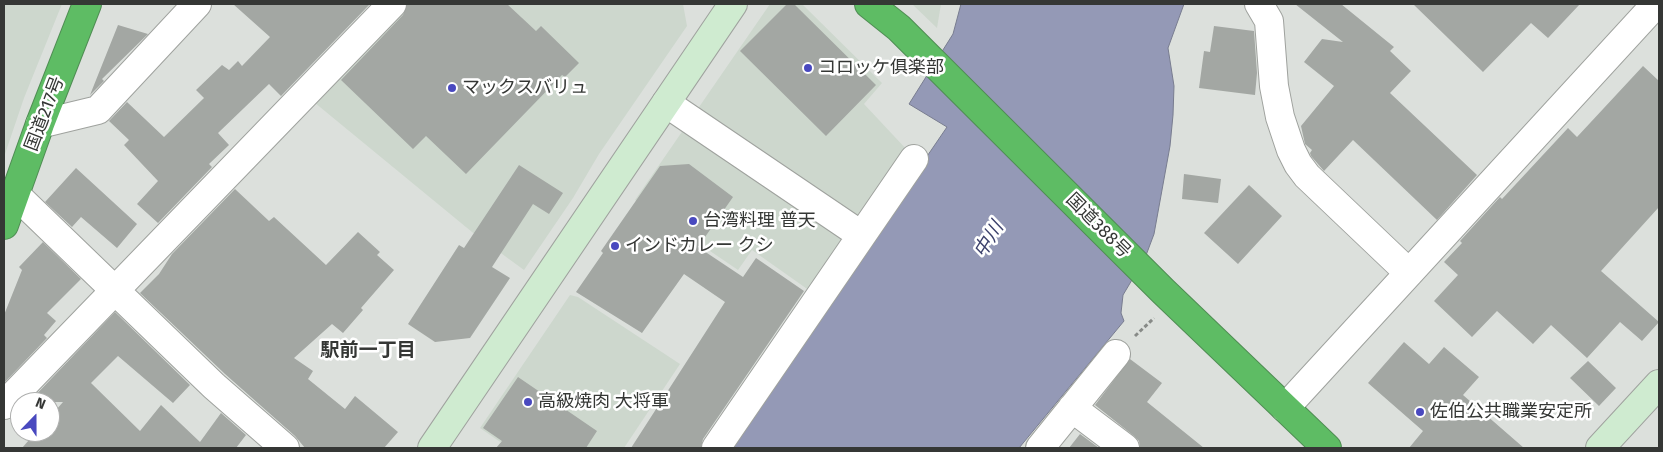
<!DOCTYPE html>
<html>
<head>
<meta charset="utf-8">
<style>
	body { margin:0 }
	#map { position:relative; width:1663px; height:452px; overflow:hidden; background:#dce0dc; font-family:"Fira Sans",sans-serif }
	canvas { display:block }
	.frame { position:absolute; inset:0; border:5px solid #353735; pointer-events:none }
	.north { position:absolute; left:10px; top:392px; width:50px; height:50px; box-sizing:border-box; background:#fff; border:1px solid #aeafae; border-radius:50%; rotate:22deg; font-size:14px; font-weight:700; line-height:20px; text-align:center; color:#353735 }
	.north::after { content:''; display:block; margin:auto; width:18px; height:22px; background:#4949bf; clip-path:polygon(50% 0,100% 100%,50% 72%,0 100%) }
</style>
</head>
<body>
<div id="map">
<canvas width="1663" height="452"></canvas>
<div class="frame"></div>
<div class="north">N</div>
</div>
<script>
const g = document.querySelector('canvas').getContext('2d');
g.lineJoin = 'round';
function paint(path, color) { g.fillStyle = color; g.fill(path, 'evenodd'); }
const toPath = rows => new Path2D(rows.map(r => 'M' + r).join(''));
function trace(path, color, width, dash) { g.strokeStyle = color; g.lineWidth = width; g.lineCap = dash ? 'butt' : 'round'; g.setLineDash(dash || []); g.stroke(path); }
function label(font, color, halo, rows, align = 'center') {
  g.font = font + ' "Fira Sans","Noto Sans JP",sans-serif'; g.lineWidth = 5; g.setLineDash([]); g.textBaseline = 'middle'; g.strokeStyle = halo; g.fillStyle = color; for (const [text, x, y, turn = 0] of rows) {
    g.save(); g.translate(x, y); g.rotate((+turn || 0) * Math.PI / 180); g.textAlign = isNaN(turn) ? turn : align; if (halo) g.strokeText(text, 0, 0); g.fillText(text, 0, 0); g.restore();
  }
}
paint(toPath([
	[4,4,62,4,24,98,4,157],
	[409,4,683,4,687,26,599,154,573,198,524,270,472,232,309,98],
	[770,4,802,4,882,83,864,104,908,151,810,291,752,250,738,270,635,200],
	[912,4,941,4,937,28],
	[570,295,578,297,680,364,624,448,509,448,480,428]
]), '#cdd7cd');
const water = toPath([
	[961,4,1184,4,1168,48,1174,86,1173,115,1170,146,1154,234,1145,258,1123,295,1121,313,1124,321,1019,448,728,448,947,127,909,104,953,34,961,4]
]);
paint(water, '#9499b6');
trace(water, '#787c8f', 1);
paint(toPath([
	[233,4,370,4,281,96,269,84,218,133,229,145,209,164,212,167,158,223,137,204,158,181,124,145,129,140,109,121,127,102,164,137,204,98,196,90,222,65,229,70,238,61,242,66,270,37],
	[407,4,507,4,536,31,541,26,579,63,565,77,562,75,466,174,426,136,413,149,341,80,403,15],
	[787,4,794,4,876,85,826,136,740,51],
	[1295,4,1341,4,1394,47,1390,51,1411,71,1390,93,1477,175,1437,220,1353,140,1324,171,1311,156,1310,153,1312,150,1305,144,1301,126,1334,86,1304,62,1322,39,1343,42],
	[1413,4,1580,4,1548,38,1531,23,1483,72],
	[118,25,148,34,102,79,104,81,90,95],
	[1214,26,1254,31,1257,73,1255,95,1199,88,1204,51,1210,52],
	[1643,66,1659,81,1659,207,1601,271,1659,322,1642,341,1620,322,1587,358,1551,325,1533,344,1497,311,1472,337,1434,301,1458,275,1444,262,1462,243,1460,241,1500,197,1502,199,1568,128,1577,137],
	[689,164,733,197,698,247,743,277,756,258,804,291,703,439,701,448,631,448,725,302,684,274,642,333,576,292,603,253,601,251,660,166],
	[519,165,563,193,549,214,533,204,492,267,510,278,470,338,435,342,408,324,459,245,464,248],
	[76,168,137,224,117,248,81,217,72,227,45,202],
	[1184,174,1221,179,1218,203,1182,199],
	[1249,185,1282,216,1238,264,1204,233],
	[235,189,269,221,274,217,326,265,358,232,380,252,377,255,394,270,361,308,363,310,343,333,332,324,294,358,313,371,308,379,345,409,355,396,398,432,384,448,305,448,295,436,225,374,140,293,159,274,172,254],
	[43,242,81,279,47,313,56,321,44,335,47,338,4,383,4,315,22,270,19,267],
	[115,312,190,385,173,403,118,356,91,383,140,431,161,405,200,442,221,413,246,435,236,448,22,448,36,432,50,432,50,417,63,402,29,402],
	[1404,342,1429,364,1444,347,1479,377,1463,395,1524,448,1409,448,1423,431,1368,383],
	[1130,359,1162,383,1147,402,1204,448,1140,448,1139,441,1134,436,1095,405],
	[1588,361,1616,388,1599,406,1570,378],
	[518,377,597,431,586,448,496,448,502,441,483,428],
	[1080,434,1099,448,1069,448]
]), '#a3a7a3');
const street = toPath([
	[1259,4,1269,21,1274,86,1280,117,1291,150,1298,164,1307,176,1409,273],
	[666,103,861,235],
	[40,124,98,110,197,4],
	[15,194,214,386,285,448],
	[4,405,392,4],
	[1072,408,1125,448],
	[1285,408,1656,4],
	[716,448,914,159],
	[1040,448,1116,354]
]);
const secondary = toPath([
	[432,448,733,4],
	[1600,448,1659,384]
]);
const highway = toPath([
	[869,4,899,28,1163,291,1327,448],
	[4,225,40,124,87,4]
]);
trace(street, '#9fa29e', 30);
trace(secondary, '#9fa29e', 30);
trace(highway, '#508d54', 30);
trace(toPath([
	[1135,336,1154,318]
]), '#878a87', 3, [4, 2.5]);
trace(street, '#fff', 28);
trace(secondary, '#cfebd0', 28);
trace(highway, '#5ebc64', 28);
for (const [x, y, r, color] of [
	[808,68,5,"#4949bf"],
	[452,88,5,"#4949bf"],
	[693,221,5,"#4949bf"],
	[615,246,5,"#4949bf"],
	[528,402,5,"#4949bf"],
	[1420,412,5,"#4949bf"]
]) { const dot = new Path2D(); dot.arc(x, y, r, 0, 2 * Math.PI); g.fillStyle = color; g.fill(dot); trace(dot, '#fff', 2); }
label('18px', '#353735', '#fff', [
	["コロッケ俱楽部",818,68],
	["マックスバリュ",462,88],
	["台湾料理 普天",703,221],
	["インドカレー クシ",625,246],
	["高級焼肉 大将軍",538,402],
	["佐伯公共職業安定所",1430,412]
], 'left');
label('18px', '#353735', '#fff', [
	["国道217号",45,114,-69],
	["国道388号",1098,226,45]
]);
label('italic 19px', '#3c416c', '#fff', [
	["中川",989,240,-58]
]);
label('bold 19px', '#353735', '#fff', [
	["駅前一丁目",368,351]
]);
</script>
</body>
</html>
